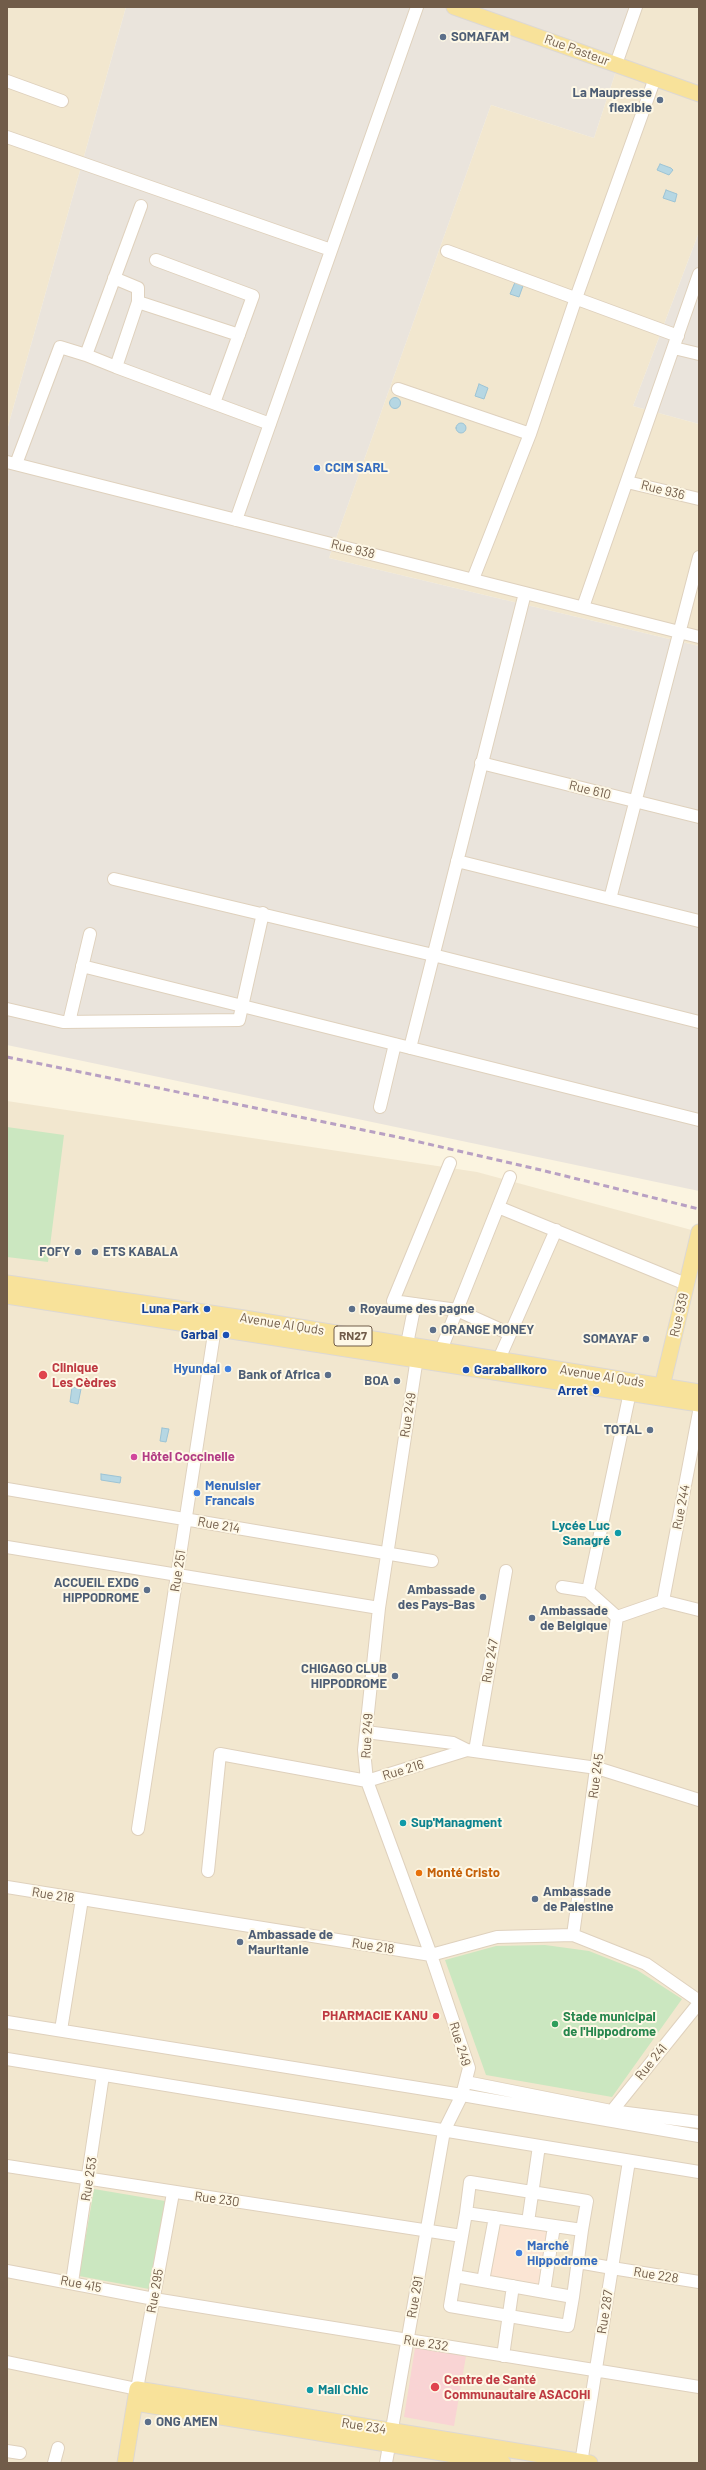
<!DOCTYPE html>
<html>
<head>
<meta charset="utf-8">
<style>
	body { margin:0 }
	#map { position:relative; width:706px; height:2470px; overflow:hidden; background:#fbf4e0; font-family:Barlow,sans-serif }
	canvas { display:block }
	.frame { position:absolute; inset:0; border:8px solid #715c49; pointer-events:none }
</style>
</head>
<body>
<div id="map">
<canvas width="706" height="2470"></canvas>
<div class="frame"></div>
</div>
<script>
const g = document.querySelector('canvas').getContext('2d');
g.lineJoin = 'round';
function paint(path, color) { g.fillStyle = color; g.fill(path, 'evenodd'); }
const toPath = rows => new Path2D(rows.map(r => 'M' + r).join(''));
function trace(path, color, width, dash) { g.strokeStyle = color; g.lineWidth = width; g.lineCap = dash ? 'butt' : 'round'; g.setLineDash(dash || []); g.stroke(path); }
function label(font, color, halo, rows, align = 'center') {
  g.font = font + ' Barlow,sans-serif'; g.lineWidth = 4; g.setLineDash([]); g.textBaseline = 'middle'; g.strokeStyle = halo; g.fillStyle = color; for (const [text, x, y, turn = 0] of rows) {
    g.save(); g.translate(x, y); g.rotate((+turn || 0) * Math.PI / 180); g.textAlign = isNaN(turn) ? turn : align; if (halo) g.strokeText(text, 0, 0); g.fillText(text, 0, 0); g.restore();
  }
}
paint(toPath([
	[7,7,126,7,7,430],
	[637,7,699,7,699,232,633,406,699,424,699,646,329,558,491,105,594,138],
	[7,1101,477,1172,699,1232,699,2463,7,2463]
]), '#f2e7cf');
paint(toPath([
	[498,2220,551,2228,542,2288,486,2278]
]), '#fbe5d4');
paint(toPath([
	[126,7,637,7,594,138,491,105,329,558,699,646,699,1191,7,1045,7,430],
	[699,232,699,424,633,406]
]), '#eae4dc');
paint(toPath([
	[415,2348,466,2356,454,2426,404,2417]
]), '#f9d4d4');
paint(toPath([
	[7,1127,64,1135,48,1262,7,1257],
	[545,1945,589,1951,637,1970,682,1999,612,2097,486,2075,445,1960,496,1946],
	[94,2189,165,2201,149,2289,79,2276]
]), '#cbe7c0');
const water = toPath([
	[660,164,671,168,673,170,669,175,657,170,660,164],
	[666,190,677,194,675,202,663,198,666,190],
	[516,280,524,283,519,297,510,294,516,280],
	[479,384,488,388,484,399,475,396,479,384],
	'389.5 403a5.5 5.5 0 1 1 11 0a5.5 5.5 0 1 1-11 0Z',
	'456 428a5 5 0 1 1 10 0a5 5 0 1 1-10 0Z',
	[72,1387,81,1389,78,1404,70,1402,72,1387],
	[162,1428,169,1429,166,1442,160,1441,162,1428],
	[101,1474,121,1477,120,1483,101,1480,101,1474]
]);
paint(water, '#b6d7e3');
trace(water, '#9dc4d5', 1);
const minor = toPath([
	[616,64,636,7],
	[7,81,62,101],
	[7,137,331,250],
	[447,251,678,336],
	[156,260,253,296,214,403],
	[114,278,138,288,138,302,116,367,270,424],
	[138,302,239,335],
	[674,348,699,354],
	[116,367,86,355,141,206],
	[398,389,530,434],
	[7,462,699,637],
	[16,464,60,347,86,355],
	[627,482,699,499],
	[236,520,417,7],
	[473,579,530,434,576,298,655,78],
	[583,607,699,274],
	[481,763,699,817],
	[457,861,699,921],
	[114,879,433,955,699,1022],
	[610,899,699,557],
	[82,966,699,1120],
	[7,1009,63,1022,239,1020,263,913],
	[69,1022,90,934],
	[410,1048,525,593],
	[380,1107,395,1044],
	[450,1163,393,1301,457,1310,510,1334],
	[498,1207,686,1284],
	[407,1344,415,1304],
	[441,1350,510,1177],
	[499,1359,556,1230],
	[7,1489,432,1561],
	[7,1547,379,1608],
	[562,1587,588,1591,617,1617,663,1601,699,1610],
	[588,1591,630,1392],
	[663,1601,699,1412],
	[366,1732,453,1743,467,1750],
	[475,1751,506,1571],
	[138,1829,216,1321],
	[208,1871,220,1754,367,1781,467,1750,597,1768,699,1800],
	[7,1887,431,1955,497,1937,573,1935,646,1964,699,2001],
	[573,1935,617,1617],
	[7,2022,462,2095,699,2136],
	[61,2030,82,1899],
	[7,2059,699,2172],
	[466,2082,611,2111,699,2122],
	[608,2116,699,2003],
	[7,2166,462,2236],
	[466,2213,470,2182,587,2201,582,2230],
	[528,2222,539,2146],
	[578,2262,612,2268],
	[612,2268,699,2282],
	[7,2271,154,2299,699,2387],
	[455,2276,450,2306,568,2326,573,2297,582,2230,466,2213,455,2276,573,2297],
	[483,2281,495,2217],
	[72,2282,103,2075],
	[544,2292,554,2226],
	[503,2356,513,2286],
	[7,2362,137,2389,173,2193],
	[7,2451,20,2453],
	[54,2463,58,2448],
	[386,2463,444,2131,462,2095,469,2068,431,1955,367,1781,364,1750,379,1608,418,1351],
	[581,2463,629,2161]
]);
const major = toPath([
	[454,7,699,94],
	[7,1283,244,1318,699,1392],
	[7,1296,699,1404],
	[660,1395,699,1232],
	[135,2403,503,2463],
	[125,2463,137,2389,590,2463]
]);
trace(minor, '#dfd1bd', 14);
trace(major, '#ddd8d3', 17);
trace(minor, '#fff', 12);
trace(major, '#f8e29a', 15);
trace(toPath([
	[7,1057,402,1138,541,1170,699,1209]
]), '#b8a0c3', 3, [6, 4]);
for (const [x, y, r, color] of [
	[443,37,4,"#5c6f8a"],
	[660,100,4,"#5c6f8a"],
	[317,468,4,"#3f7fe0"],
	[78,1252,4,"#5c6f8a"],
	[95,1252,4,"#5c6f8a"],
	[207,1309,4,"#1a4fb4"],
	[352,1309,4,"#5c6f8a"],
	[433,1330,4,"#5c6f8a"],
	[226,1335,4,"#1a4fb4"],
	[646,1339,4,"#5c6f8a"],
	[228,1369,4,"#3f7fe0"],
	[466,1370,4,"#1a4fb4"],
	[43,1375,5,"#e0444e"],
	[328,1375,4,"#5c6f8a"],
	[397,1381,4,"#5c6f8a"],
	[596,1391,4,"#1a4fb4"],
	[650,1430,4,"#5c6f8a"],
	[134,1457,4,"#d1479c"],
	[197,1493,4,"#3f7fe0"],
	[618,1533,4,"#0f9aa8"],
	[147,1590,4,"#5c6f8a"],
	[483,1597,4,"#5c6f8a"],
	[532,1618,4,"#5c6f8a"],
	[395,1676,4,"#5c6f8a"],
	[403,1823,4,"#0f9aa8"],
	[419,1873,4,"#e8710a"],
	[535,1899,4,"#5c6f8a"],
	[240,1942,4,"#5c6f8a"],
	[436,2016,4,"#e0444e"],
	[555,2024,4,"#2e9e5b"],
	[519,2253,4,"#3f7fe0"],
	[435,2387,5,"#e0444e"],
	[310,2390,4,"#0f9aa8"],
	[148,2422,4,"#5c6f8a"]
]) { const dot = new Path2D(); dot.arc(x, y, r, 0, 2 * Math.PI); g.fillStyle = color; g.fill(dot); trace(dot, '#fef8e6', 1.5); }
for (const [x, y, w] of [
	[353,1336,38]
]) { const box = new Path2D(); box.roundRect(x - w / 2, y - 10, w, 20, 3); g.fillStyle = '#fef8e6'; g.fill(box); trace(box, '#715c49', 1); }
label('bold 12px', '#715c49', null, [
	["RN27",353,1336]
]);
label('bold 13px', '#4e5e75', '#fef8e6', [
	["SOMAFAM",451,37,"left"],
	["La Maupresse",652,93],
	["flexible",652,108],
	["FOFY",70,1252],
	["ETS KABALA",103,1252,"left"],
	["Royaume des pagne",360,1309,"left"],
	["ORANGE MONEY",441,1330,"left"],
	["SOMAYAF",638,1339],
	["Bank of Africa",320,1375],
	["BOA",389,1381],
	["TOTAL",642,1430],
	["ACCUEIL EXDG",139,1583],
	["HIPPODROME",139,1598],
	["Ambassade",475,1590],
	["des Pays-Bas",475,1605],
	["Ambassade",540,1611,"left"],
	["de Belgique",540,1626,"left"],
	["CHIGAGO CLUB",387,1669],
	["HIPPODROME",387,1684],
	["Ambassade",543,1892,"left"],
	["de Palestine",543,1907,"left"],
	["Ambassade de",248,1935,"left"],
	["Mauritanie",248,1950,"left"],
	["ONG AMEN",156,2422,"left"]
], 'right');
label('13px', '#715c49', '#fef8e6', [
	["Rue Pasteur",577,50,20],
	["Rue 936",663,490,14],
	["Rue 938",353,549,14],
	["Rue 610",590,790,14],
	["Rue 939",679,1315,-77],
	["Avenue Al Quds",282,1324,9],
	["Avenue Al Quds",602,1376,9],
	["Rue 249",408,1415,-81],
	["Rue 244",681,1507,-79],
	["Rue 214",219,1525,10],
	["Rue 251",178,1571,-81],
	["Rue 247",490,1661,-80],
	["Rue 249",367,1736,-87],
	["Rue 216",403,1770,-17],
	["Rue 245",596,1776,-82],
	["Rue 218",53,1895,9],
	["Rue 218",373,1946,9],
	["Rue 249",460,2044,73],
	["Rue 241",651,2062,-51],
	["Rue 253",89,2179,-81],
	["Rue 230",217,2199,8],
	["Rue 228",656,2275,9],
	["Rue 415",81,2284,11],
	["Rue 295",155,2291,-80],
	["Rue 291",415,2297,-80],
	["Rue 287",605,2312,-81],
	["Rue 232",426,2343,9],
	["Rue 234",364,2426,9]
]);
label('bold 13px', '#366cbe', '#fef8e6', [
	["CCIM SARL",325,468],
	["Hyundai",220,1369,"right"],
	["Menuisier",205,1486],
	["Francais",205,1501],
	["Marché",527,2246],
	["Hippodrome",527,2261]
], 'left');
label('bold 13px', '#164399', '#fef8e6', [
	["Luna Park",199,1309],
	["Garbal",218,1335],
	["Garabalikoro",474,1370,"left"],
	["Arret",588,1391]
], 'right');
label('bold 13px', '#be3a42', '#fef8e6', [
	["Clinique",52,1368],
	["Les Cèdres",52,1383],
	["PHARMACIE KANU",428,2016,"right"],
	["Centre de Santé",444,2380],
	["Communautaire ASACOHI",444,2395]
], 'left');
label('bold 13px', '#b23c85', '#fef8e6', [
	["Hôtel Coccinelle",142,1457]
], 'left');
label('bold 13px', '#0d838f', '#fef8e6', [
	["Lycée Luc",610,1526,"right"],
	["Sanagré",610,1541,"right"],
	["Sup'Managment",411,1823],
	["Mali Chic",318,2390]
], 'left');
label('bold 13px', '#c56008', '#fef8e6', [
	["Monté Cristo",427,1873]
], 'left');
label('bold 13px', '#27864d', '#fef8e6', [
	["Stade municipal",563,2017],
	["de l'Hippodrome",563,2032]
], 'left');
</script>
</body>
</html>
